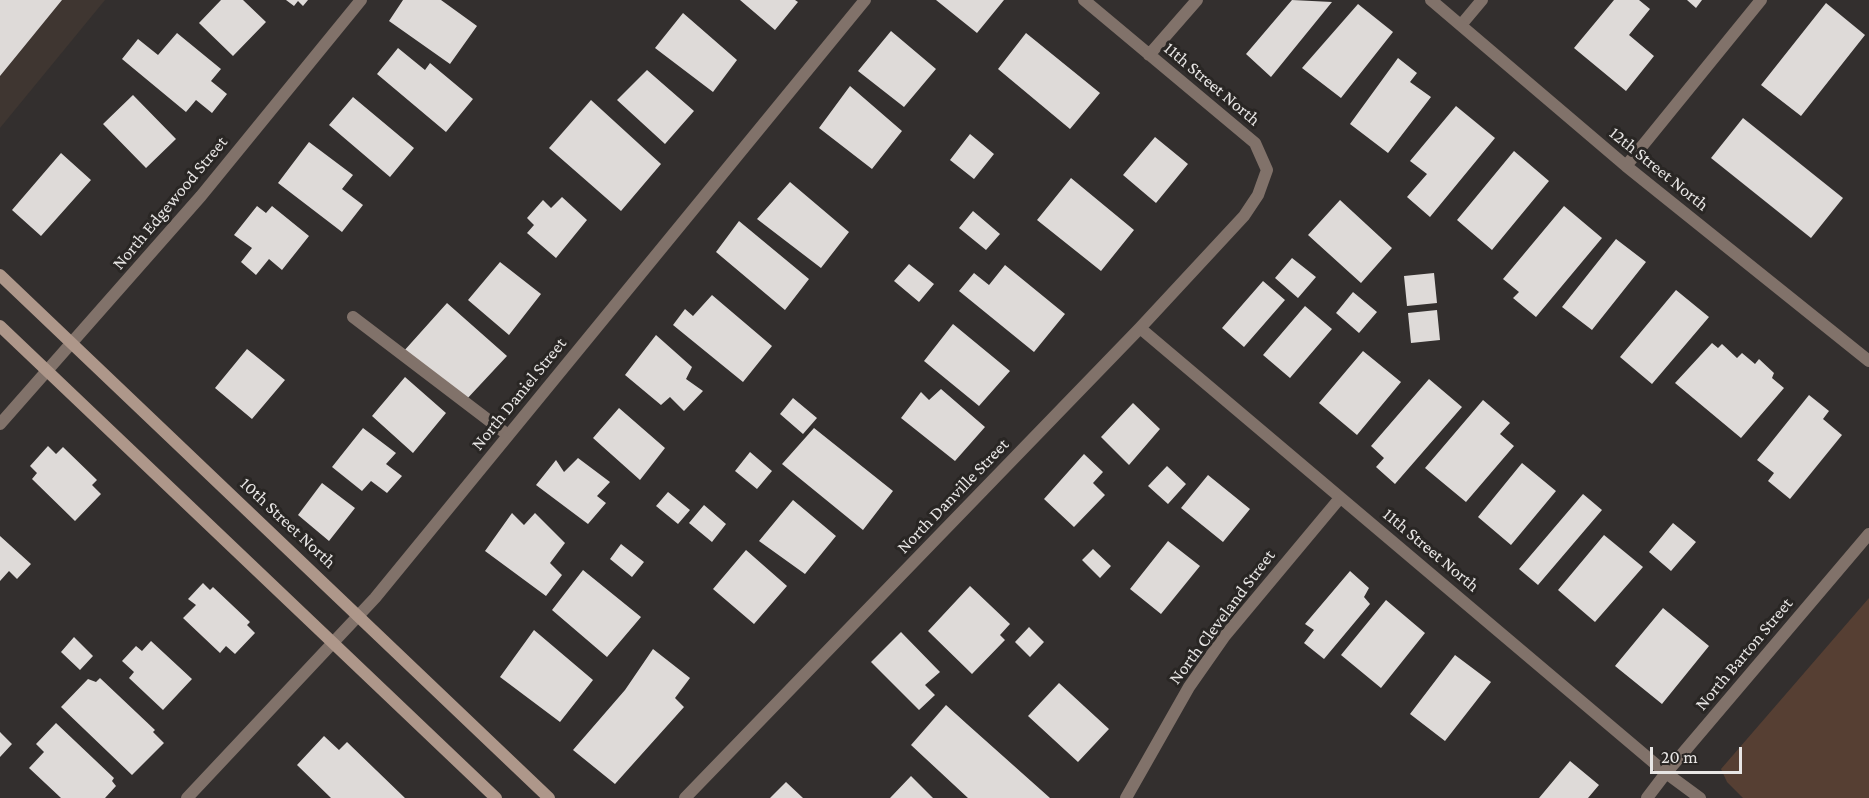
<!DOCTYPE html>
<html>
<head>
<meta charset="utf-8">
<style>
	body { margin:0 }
	#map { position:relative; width:1869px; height:798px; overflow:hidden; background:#332f2e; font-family:"Crimson Pro",serif }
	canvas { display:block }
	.scale { position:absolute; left:1650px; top:747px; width:92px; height:27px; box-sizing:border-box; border:3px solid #e8e6e5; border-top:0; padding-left:8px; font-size:18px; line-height:21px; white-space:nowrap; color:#e8e6e5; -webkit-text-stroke:4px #292624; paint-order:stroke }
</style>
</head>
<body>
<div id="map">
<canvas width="1869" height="798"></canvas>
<div class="scale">20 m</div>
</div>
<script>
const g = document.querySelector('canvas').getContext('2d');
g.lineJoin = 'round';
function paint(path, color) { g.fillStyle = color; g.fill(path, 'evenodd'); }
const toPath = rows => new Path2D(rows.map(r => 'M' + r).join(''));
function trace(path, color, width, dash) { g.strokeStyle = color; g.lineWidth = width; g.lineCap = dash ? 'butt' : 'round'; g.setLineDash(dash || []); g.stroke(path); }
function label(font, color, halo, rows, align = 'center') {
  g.font = font + ' "Crimson Pro",serif'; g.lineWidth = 6; g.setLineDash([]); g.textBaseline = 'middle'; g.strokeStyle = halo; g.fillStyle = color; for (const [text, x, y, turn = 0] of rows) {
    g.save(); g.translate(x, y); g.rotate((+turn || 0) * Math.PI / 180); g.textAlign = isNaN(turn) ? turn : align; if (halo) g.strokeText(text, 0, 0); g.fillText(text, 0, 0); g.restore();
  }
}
paint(toPath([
	[0,0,105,0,0,128]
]), '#3f3631');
paint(toPath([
	[1869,598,1869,798,1743,798,1727,782,1721,769]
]), '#563f33');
paint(toPath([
	[0,0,62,0,0,76],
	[221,0,243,0,266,22,233,56,199,23],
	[286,0,308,0,303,6,298,1,294,6],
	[403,0,441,0,477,26,450,64,389,21],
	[740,0,795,0,798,2,775,30],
	[936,0,1004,0,977,33],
	[1292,0,1332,2,1271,77,1246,54],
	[1614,0,1639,0,1650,9,1629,35,1654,56,1626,91,1574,48],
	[1687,0,1702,0,1696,8],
	[1826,3,1865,35,1801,116,1761,85],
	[1358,4,1393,32,1341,98,1302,68],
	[683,13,737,60,713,92,655,48],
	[891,31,936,69,904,107,858,71],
	[177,33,221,69,211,81,227,94,212,113,196,100,186,112,122,59,138,39,158,55],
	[1026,33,1100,93,1070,129,998,69],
	[398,48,425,70,430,63,473,99,446,132,377,74],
	[1398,58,1417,73,1410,82,1431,97,1388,153,1350,124],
	[647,70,694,111,665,144,617,100],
	[850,86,902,131,872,169,819,128],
	[133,95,176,139,146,168,103,124],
	[353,97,414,148,390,177,329,125],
	[591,100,661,164,621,211,549,148],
	[1456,106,1495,138,1430,217,1407,197,1427,174,1410,161],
	[1743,118,1843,198,1811,238,1711,158],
	[970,134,994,154,974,179,950,160],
	[1155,137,1188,164,1156,203,1123,175],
	[309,142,353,175,342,189,363,205,342,232,278,183],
	[1514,151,1549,181,1492,250,1457,220],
	[61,153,91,180,41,236,12,210],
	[1071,178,1134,230,1101,271,1037,220],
	[790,182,849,232,821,268,757,219],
	[562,197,587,220,556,258,527,233,534,225,527,218,543,200,551,208],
	[1340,200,1392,248,1361,283,1308,235],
	[257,206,266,213,272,206,309,236,282,270,269,259,256,275,241,262,252,248,234,235],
	[1564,206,1602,238,1536,317,1513,298,1519,292,1503,279],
	[973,211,1000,234,986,250,959,228],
	[739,221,809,279,785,310,716,252],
	[1616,239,1646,262,1592,330,1562,307],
	[1292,258,1316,277,1298,298,1275,278],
	[500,262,541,294,509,335,468,300],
	[909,264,934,284,919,302,894,281],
	[1005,265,1065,314,1034,352,959,291,974,273,989,285],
	[1434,273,1437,303,1407,306,1404,276],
	[1263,281,1285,300,1244,347,1222,328],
	[1676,290,1709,317,1652,384,1620,357],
	[1353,292,1377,312,1359,333,1336,313],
	[712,295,772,346,743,382,673,325,685,309,693,316],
	[447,303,507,356,465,401,403,352],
	[1305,306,1332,329,1290,378,1263,355],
	[1437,310,1440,340,1411,343,1408,313],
	[953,324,1010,371,979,406,924,361],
	[656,335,692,367,686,379,703,391,684,411,670,397,661,405,625,375],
	[1712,343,1718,348,1722,344,1737,358,1742,353,1755,364,1759,359,1774,373,1772,378,1784,388,1741,438,1675,383],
	[247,349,285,380,252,419,215,388],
	[1363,351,1401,382,1357,435,1319,403],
	[405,377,446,413,413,453,372,416],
	[1429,379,1462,407,1395,484,1376,467,1384,458,1371,446],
	[941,389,985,427,955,461,901,418,921,392,929,400],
	[1809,395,1829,411,1823,419,1842,435,1790,499,1768,481,1774,473,1757,460],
	[793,398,817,418,803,434,780,414],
	[1483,400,1510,423,1500,434,1514,446,1466,502,1425,468],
	[1133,403,1160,429,1129,465,1101,437],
	[619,408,665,448,640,480,593,438],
	[363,428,396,453,386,464,402,476,387,493,371,481,362,491,332,467],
	[814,428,893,491,863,530,782,464],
	[48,446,56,454,63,447,97,480,92,485,101,494,75,521,32,479,37,473,30,466],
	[750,452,772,471,757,489,735,471],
	[1084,454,1103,472,1093,483,1105,495,1074,527,1044,499],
	[578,458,610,482,597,496,606,503,588,524,536,485,556,460,564,472],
	[1522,463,1556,491,1511,545,1478,517],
	[1167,466,1186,484,1168,504,1148,486],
	[1208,475,1250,509,1223,542,1181,508],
	[322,483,355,508,329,541,298,515],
	[668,492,690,510,678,524,656,506],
	[1583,494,1602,510,1538,585,1519,569],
	[793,500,836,536,805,574,759,541],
	[704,505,726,524,712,542,689,523],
	[512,513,524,525,535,513,565,543,550,563,562,575,546,596,485,551],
	[1673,523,1696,542,1671,571,1649,552],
	[1604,535,1643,567,1595,622,1558,590],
	[0,536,31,564,17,579,9,571,0,581],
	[1168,541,1200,566,1161,614,1130,589],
	[621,544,644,562,632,577,610,559],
	[1093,549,1111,566,1100,578,1082,560],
	[746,550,787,586,754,624,713,589],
	[583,570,641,617,607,657,552,610],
	[1350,571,1369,588,1364,597,1370,604,1324,659,1304,643,1314,630,1305,624],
	[203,583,210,590,213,587,250,622,247,625,255,633,235,654,226,646,220,653,183,618,196,605,188,599],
	[970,586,1010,624,1000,635,1005,640,972,674,928,631],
	[1386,600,1425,633,1381,688,1341,655],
	[1663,608,1709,646,1662,704,1615,666],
	[1029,627,1044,642,1030,657,1015,642],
	[534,630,593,680,560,722,500,677],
	[901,632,940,672,925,685,935,695,919,710,871,662],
	[74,637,93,656,80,670,61,652],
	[151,641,192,679,163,710,129,678,134,672,122,661,136,646,142,651],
	[653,649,690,678,675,698,684,707,615,784,573,750,625,690],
	[1455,655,1491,682,1445,741,1410,714],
	[100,678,155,730,153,732,164,743,132,775,61,707,88,679,96,682],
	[1059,683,1109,729,1078,762,1028,716],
	[946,705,967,724,1050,798,968,798,911,745],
	[56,723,114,778,112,781,116,786,105,798,61,798,29,768,44,752,36,744],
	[0,732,12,744,0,757],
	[324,736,339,750,347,742,405,798,331,798,297,765],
	[1570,761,1599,785,1588,798,1539,798],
	[911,776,933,798,890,798],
	[786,782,803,798,770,798]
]), '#dedad8');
trace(toPath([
	[1461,25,1482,0],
	[353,317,508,435]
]), '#81726a', 12);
trace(toPath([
	[1431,0,1626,166,1869,361],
	[1149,55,1197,0],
	[1626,166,1761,0],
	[1140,328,1666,773,1700,798],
	[0,424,201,196,361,0],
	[187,798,375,598,865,0],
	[685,798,1140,328,1244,216,1258,195,1267,170,1255,143,1084,0],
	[1126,798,1189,687,1224,637,1340,498]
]), '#81726a', 12);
trace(toPath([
	[1647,798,1666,773,1869,534]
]), '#81726a', 12);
trace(toPath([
	[0,275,549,798],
	[0,326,496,798]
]), '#ae978a', 12);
label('18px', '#e8e6e5', '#292624', [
	["11th Street North",1212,84,40],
	["12th Street North",1659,169,39],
	["North Edgewood Street",170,203,-50],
	["North Daniel Street",519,394,-51],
	["North Danville Street",953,496,-46],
	["10th Street North",288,523,43],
	["11th Street North",1431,550,40],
	["North Cleveland Street",1222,617,-53],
	["North Barton Street",1744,654,-50]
]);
</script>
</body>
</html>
